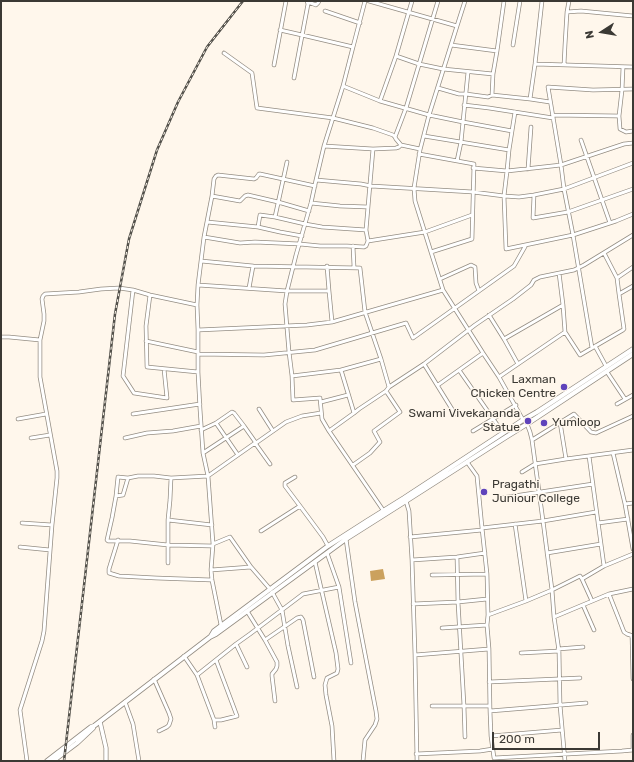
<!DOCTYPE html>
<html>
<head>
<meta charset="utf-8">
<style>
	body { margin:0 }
	#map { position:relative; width:634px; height:762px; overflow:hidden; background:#fff7ec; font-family:Rubik,sans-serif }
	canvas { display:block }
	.frame { position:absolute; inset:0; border:2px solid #3b3934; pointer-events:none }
	.north { position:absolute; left:582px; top:12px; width:40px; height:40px; -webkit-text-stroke:3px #fff7ec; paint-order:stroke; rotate:258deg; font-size:11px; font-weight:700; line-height:16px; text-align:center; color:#3b3934 }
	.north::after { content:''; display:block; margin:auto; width:14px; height:18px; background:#3b3934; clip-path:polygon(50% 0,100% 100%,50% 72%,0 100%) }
	.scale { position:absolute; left:492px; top:732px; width:108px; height:18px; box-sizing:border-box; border:2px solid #3b3934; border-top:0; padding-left:5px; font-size:12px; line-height:14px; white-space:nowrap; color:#3b3934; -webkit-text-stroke:3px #fff7ec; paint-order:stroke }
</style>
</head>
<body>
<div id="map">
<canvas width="634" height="762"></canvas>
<div class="frame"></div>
<div class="north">N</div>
<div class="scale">200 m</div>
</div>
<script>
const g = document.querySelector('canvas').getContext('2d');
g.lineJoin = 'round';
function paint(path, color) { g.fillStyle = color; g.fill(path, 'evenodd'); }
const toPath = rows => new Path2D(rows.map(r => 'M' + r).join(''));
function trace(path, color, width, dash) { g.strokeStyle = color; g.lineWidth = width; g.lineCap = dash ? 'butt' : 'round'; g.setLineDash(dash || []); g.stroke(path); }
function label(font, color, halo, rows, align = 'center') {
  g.font = font + ' Rubik,sans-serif'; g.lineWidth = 3; g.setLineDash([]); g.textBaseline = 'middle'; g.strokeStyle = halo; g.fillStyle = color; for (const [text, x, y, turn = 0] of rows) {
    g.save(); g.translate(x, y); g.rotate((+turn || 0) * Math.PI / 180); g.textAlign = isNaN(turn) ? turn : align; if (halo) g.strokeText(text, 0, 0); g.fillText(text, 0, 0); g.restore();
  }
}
paint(toPath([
	[383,569,385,579,371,581,370,571]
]), '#cba15d');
const minor = toPath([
	[369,1,457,26,429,115,420,150,414,188,415,201,431,252],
	[569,1,567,12,581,11,633,16],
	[308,2,316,5,318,3,319,1],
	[325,11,360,23],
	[457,26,465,1],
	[280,30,302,35,353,47,365,1],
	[451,45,497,51,504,1],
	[513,45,520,1],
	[353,47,343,86,380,101,396,56,419,64,443,69,493,74,492,95],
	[224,53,252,73,257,108,333,118,373,128,393,135,395,137,396,139,401,145,420,149],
	[396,56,412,1],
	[535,64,633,67],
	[274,65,286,1],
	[564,65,565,45,567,12],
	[623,67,622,90,619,116,620,129,626,132,633,131],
	[493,74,497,51],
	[294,78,308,4,307,1],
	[438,88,459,94,466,94,488,97,492,95,530,99,550,102],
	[530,99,535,64,542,1],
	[380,101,429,115,463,122,468,72],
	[464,105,489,108,553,118],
	[553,115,619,116],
	[424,136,509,150],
	[395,137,406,108,438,1],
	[581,140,610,223],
	[324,146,373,149,396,148,399,147,401,145],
	[419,154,474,164,472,239,431,252,443,290,483,353,499,377,523,420],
	[457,161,461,142,463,122,512,131],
	[633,163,564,189,534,195,533,218,568,212,633,189],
	[473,168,507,171,509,150,515,112],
	[528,169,531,127],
	[316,180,324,146,343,86],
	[534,195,519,197,504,196,506,249,573,235,616,221,633,214],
	[212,196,214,179,216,176,218,175,254,179,256,178,259,174,260,174,315,186],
	[311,203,340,206,368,207,373,149],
	[275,217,287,162],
	[207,222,258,227],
	[302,236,280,232,258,227,260,215,275,217,305,224,322,227,366,230,368,207],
	[204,237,240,243,255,242,300,244,320,246,347,246,364,247,366,246,368,241,366,230],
	[368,241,425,232,472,215],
	[353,246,354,267],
	[604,253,617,278,619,294],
	[201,261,253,266,360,268,365,312,381,359,341,370,292,376],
	[559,273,563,305,504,339,518,364,565,332,580,355,623,330,624,329,619,294,633,286],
	[617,278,633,267],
	[440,279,471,265,475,267,476,283,479,291],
	[198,285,287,291,329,291,327,266],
	[249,288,253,266],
	[329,291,332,322],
	[150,295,146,326,147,367,198,372],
	[197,305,198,330,198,372,200,409,203,453,208,476,213,544,211,570,212,580,221,625],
	[563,305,565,332],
	[489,315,504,339],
	[198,330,307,325,332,322,443,290],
	[1,337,9,337,40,340,40,377,57,471,57,478,52,525,44,631,42,641,20,710,27,761],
	[40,340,44,321,44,314,42,299,43,296,45,294,79,292,101,289,119,288,133,290],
	[146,341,198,352],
	[595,346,606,366],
	[592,348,573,235,564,189,561,165,548,87,593,90,633,89],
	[198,354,264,355,315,350,406,323,413,338,514,266,526,245],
	[381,359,389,387],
	[424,364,455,414],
	[164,369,167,398,134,393,123,376,133,290,150,295,197,305,198,285,204,237,212,196,240,201,245,196,248,195,278,202,309,211],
	[341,370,354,413],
	[459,370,503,433],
	[607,372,625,399],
	[499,377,518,364],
	[438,385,483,353],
	[321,402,348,395],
	[617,404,633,395],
	[259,409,273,431],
	[133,414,200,404],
	[18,419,46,414],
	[560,422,566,459],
	[216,423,238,455],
	[527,424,530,432,532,440,543,521,596,512],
	[201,430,216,423,232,412,234,413,244,426],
	[329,431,322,419,320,398,293,400,292,376,289,352,285,304,287,291,296,255,311,203,316,180,361,184,371,186,473,192,504,196,507,171,561,165,624,144,633,143],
	[473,431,516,405],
	[31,438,50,435],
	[125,438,147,433,173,431,201,426],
	[532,440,574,414,591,432,596,433,633,416],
	[203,453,244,426,256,443,286,422,302,416,321,413],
	[613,453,625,504,633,549],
	[589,456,604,566,633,554],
	[467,462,477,476,482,528,543,521,552,590,554,617,609,594,633,589],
	[353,465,370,453,380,442,374,431,400,412,386,391],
	[522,472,535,464,566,459,633,450],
	[295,477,285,483,285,486,303,510,323,537,328,546],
	[128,478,123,495,116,496,118,477,128,478,138,476,154,476,171,478,208,476,255,443,270,464],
	[171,478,170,500,168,520,212,525],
	[116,496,112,518,107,540,108,541,130,541,168,545,213,546],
	[501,498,593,484],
	[406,501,409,511,412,560,415,655,489,649,487,625,488,615],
	[625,504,633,503],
	[383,510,329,431,354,413,359,409,386,391,389,387,424,364,475,325,513,299,531,285,534,280,540,277,574,270,584,265,633,235],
	[168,520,168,563],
	[22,523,52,525],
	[598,523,628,519],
	[515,524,526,601],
	[482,528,487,574,488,615,526,601,552,590,580,576,582,579,592,601],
	[261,531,300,506],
	[410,537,482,530],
	[346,539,355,602,376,711,377,719,375,725,365,740,363,761],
	[118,540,109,569,109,573,119,576,156,578,212,580],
	[20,547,50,550],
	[327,553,339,587,351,663],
	[547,553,601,544],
	[457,557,458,602,464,706,465,737],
	[412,560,457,557,485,553],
	[315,562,336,653,338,669,337,673,327,678,325,685,326,695,332,726,334,761],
	[251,567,270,589],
	[211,570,251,567,230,537,213,544],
	[432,575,487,574],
	[582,579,604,566],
	[272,592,282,610,288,646,297,687],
	[609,594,624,632,627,634,633,636],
	[413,604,458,602,487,599],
	[583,605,594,630],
	[247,611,265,640,277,662,277,666,276,669,272,674,272,676,275,701],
	[554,617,559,651,560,705,565,761],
	[442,628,487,625],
	[632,636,633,679],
	[265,640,297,618,301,617,303,620,314,677],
	[236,644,247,667],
	[489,649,490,711,491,736,494,758,622,751,633,750],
	[558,649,583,647],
	[521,653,559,651],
	[415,655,417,761],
	[184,656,197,675,214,720,221,720,237,716,216,660],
	[197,675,236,644,250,634,303,594,339,587],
	[154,679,169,713,171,719,169,725,167,727,159,731],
	[489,682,580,678],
	[125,702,133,724,139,761],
	[432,706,489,706],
	[490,711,586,703],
	[214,720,215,727],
	[491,736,562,730],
	[633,750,633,735],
	[416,754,480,751,493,749]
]);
const tertiary = toPath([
	[100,722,106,748,106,761]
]);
const secondary = toPath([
	[211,636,214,631,328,546,367,521,404,498,523,420,537,412,633,349],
	[47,761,91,727,94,726,210,637,216,634,346,539,406,501,506,437,527,424,633,354],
	[53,761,77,743,93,728]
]);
trace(minor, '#948d83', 4.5);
trace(tertiary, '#948d83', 5);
trace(secondary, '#948d83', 5.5);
trace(minor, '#fff', 3);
trace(tertiary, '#fff', 3.5);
trace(secondary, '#fff', 4);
const rail = toPath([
	[64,761,115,314,129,239,157,150,178,102,207,47,243,1]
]);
trace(rail, '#52504a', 2.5);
trace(rail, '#fff7ec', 1, [3]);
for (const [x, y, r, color] of [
	[564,387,4,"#5e43bb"],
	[528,421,4,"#5e43bb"],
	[544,423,4,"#5e43bb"],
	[484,492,4,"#5e43bb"]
]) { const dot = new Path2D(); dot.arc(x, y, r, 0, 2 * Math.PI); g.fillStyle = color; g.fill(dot); trace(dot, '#fff7ec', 1.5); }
label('12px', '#3b3934', '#fff7ec', [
	["Laxman",556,380],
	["Chicken Centre",556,394],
	["Swami Vivekananda",520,414],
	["Statue",520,428],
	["Yumloop",552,423,"left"],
	["Pragathi",492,485,"left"],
	["Juniour College",492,499,"left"]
], 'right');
</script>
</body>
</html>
